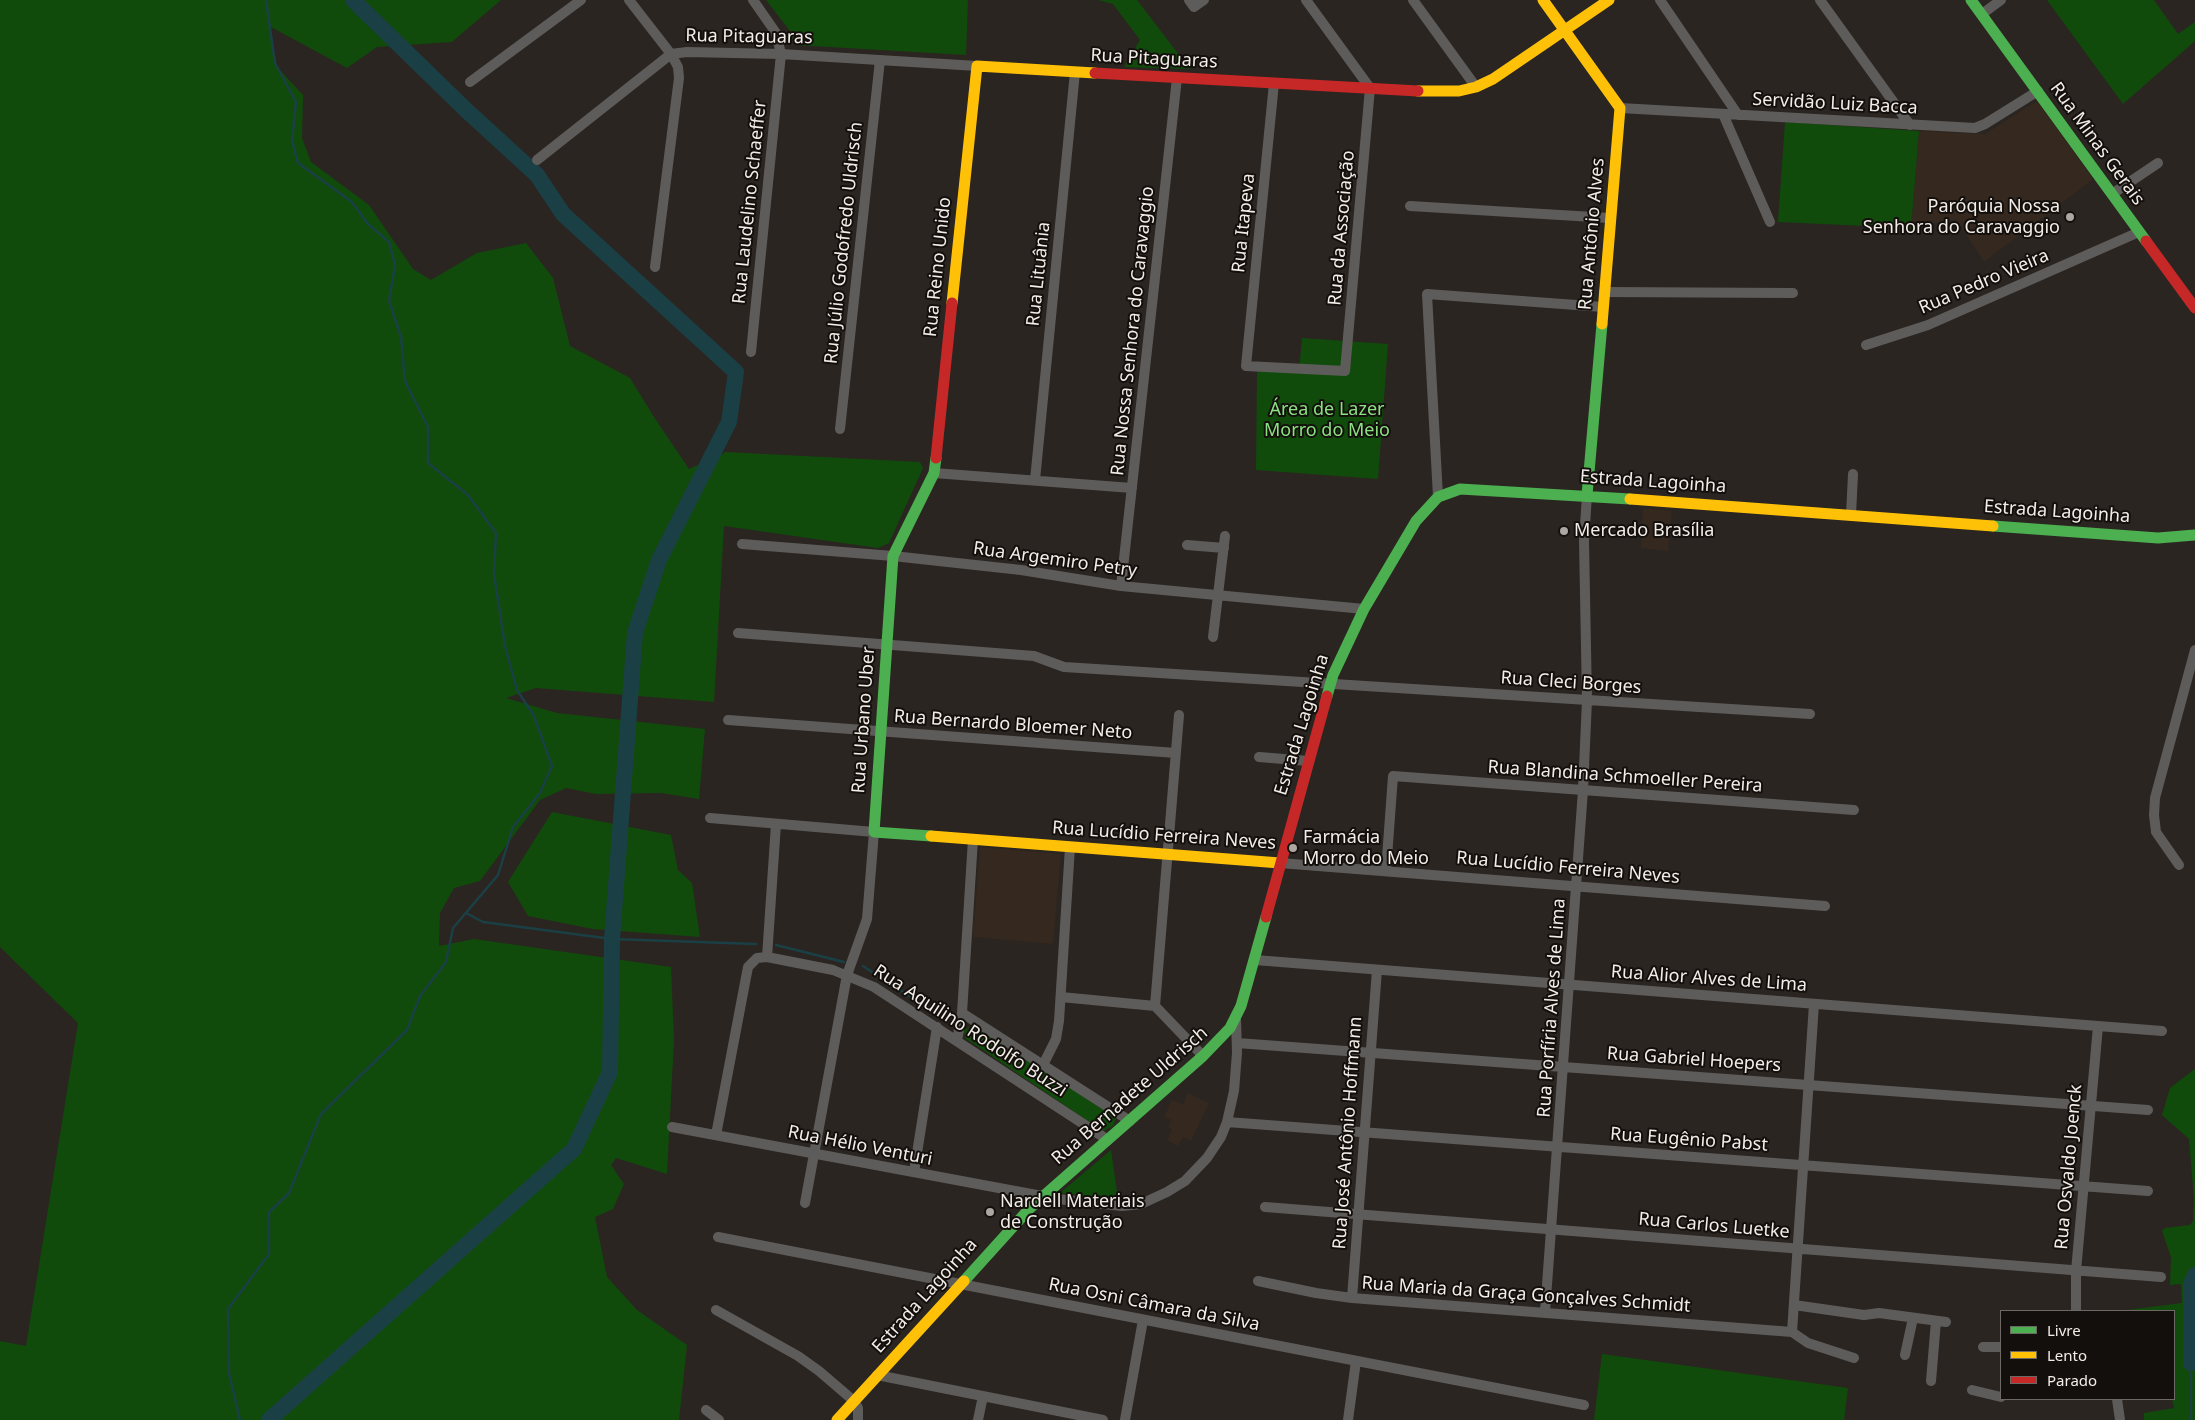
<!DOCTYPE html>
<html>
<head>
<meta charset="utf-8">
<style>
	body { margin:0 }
	#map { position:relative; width:2195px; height:1420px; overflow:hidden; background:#2a2521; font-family:"Noto Sans",sans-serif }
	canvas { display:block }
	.legend { position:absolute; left:2000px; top:1310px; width:175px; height:90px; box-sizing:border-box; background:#130f0c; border:1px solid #6d6864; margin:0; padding:6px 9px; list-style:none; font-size:15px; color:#f3ede7 }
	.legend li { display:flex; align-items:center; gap:10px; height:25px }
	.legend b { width:25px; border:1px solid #6d6864 }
</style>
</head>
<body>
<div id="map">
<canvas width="2195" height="1420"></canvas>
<ul class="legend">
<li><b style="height:6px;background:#4caf50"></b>Livre</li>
<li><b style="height:6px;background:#ffc107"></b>Lento</li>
<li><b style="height:6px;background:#c62828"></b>Parado</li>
</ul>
</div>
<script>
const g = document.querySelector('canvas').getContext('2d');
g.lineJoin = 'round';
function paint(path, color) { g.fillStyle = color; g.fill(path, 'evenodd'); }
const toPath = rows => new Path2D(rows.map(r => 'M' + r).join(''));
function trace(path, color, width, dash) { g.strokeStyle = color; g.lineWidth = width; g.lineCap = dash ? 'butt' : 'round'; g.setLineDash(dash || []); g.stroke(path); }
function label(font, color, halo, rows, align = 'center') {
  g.font = font + ' "Noto Sans",sans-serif'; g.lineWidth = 4; g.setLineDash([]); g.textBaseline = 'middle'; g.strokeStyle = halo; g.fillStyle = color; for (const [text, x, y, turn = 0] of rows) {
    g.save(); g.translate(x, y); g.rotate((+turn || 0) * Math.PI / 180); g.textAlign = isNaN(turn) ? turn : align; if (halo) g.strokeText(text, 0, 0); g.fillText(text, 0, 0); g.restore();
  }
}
paint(toPath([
	[2037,101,2093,179,1984,262,1956,219,1911,228,1919,131,1985,134],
	[1643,508,1672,511,1668,551,1641,548],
	[980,847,1061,854,1053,944,973,937],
	[1188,1093,1209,1103,1191,1141,1183,1137,1178,1146,1167,1140,1172,1130,1168,1127,1171,1120,1164,1117,1172,1100,1183,1105]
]), '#35281e');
paint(toPath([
	[0,0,501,0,452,42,377,47,347,68,269,26,277,67,303,95,302,138,311,162,369,205,413,269,431,280,477,253,526,243,553,278,570,346,630,378,654,417,689,469,726,452,920,462,923,468,889,543,878,548,724,526,714,702,536,688,506,698,557,713,705,729,699,799,661,793,596,794,566,788,540,800,480,881,454,888,440,913,439,946,474,939,671,967,674,1040,667,1174,616,1158,611,1165,624,1184,613,1209,595,1217,607,1277,637,1310,687,1345,679,1420,0,1420,0,1341,26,1346,78,1023,0,947],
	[766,0,968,0,966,55,795,45,790,31],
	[1098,0,1137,0,1190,69,1124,67,1140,40,1113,4],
	[2047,0,2154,0,2178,34,2195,22,2195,41,2123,104],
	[1785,122,1919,131,1911,228,1778,222],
	[1302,338,1388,344,1378,479,1256,470,1257,371,1299,372],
	[552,812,671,835,678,870,692,883,700,937,593,929,528,916,508,882],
	[971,1026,976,1027,1116,1118,1113,1126,1103,1131,965,1038,964,1030],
	[2195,1069,2195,1420,2144,1420,2144,1413,2174,1408,2172,1399,2174,1399,2174,1311,2119,1311,2182,1303,2181,1284,2170,1285,2171,1257,2162,1231,2165,1228,2190,1225,2193,1221,2194,1199,2189,1139,2162,1115,2170,1088],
	[1111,1150,1118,1199,1060,1193],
	[1602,1354,1848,1388,1844,1420,1594,1420]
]), '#114b0b');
trace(toPath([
	[466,913,483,922,612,939,756,944],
	[776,945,844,962],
	[863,966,934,1012],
	[2191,1363,2191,1420],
	[2191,1363,2195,1366],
	[240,1420,229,1373,228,1309,269,1254,269,1212,289,1193,321,1114,407,1030,420,996,446,962,453,928,498,875,513,827,540,793,552,766,534,716,517,690,505,646,494,574,496,533,468,495,428,463,428,427,405,381,401,337,389,301,395,265,389,242,367,223,352,202,298,163,292,140,296,102,275,63,266,0]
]), '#1a4046', 2.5);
trace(toPath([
	[2191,1363,2191,1284,2195,1275],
	[269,1420,574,1149,610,1072,612,939,635,633,659,560,729,422,736,372,563,214,537,175,465,109,353,0]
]), '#1a4046', 16);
trace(toPath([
	[629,0,671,54,678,67,679,78,655,267],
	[1189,0,1194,7,1204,0],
	[1413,0,1476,87],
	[1660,0,1738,115],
	[1820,0,1910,125],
	[1982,14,2001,0],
	[671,54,687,52,781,54,977,66],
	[470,82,581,0],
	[1274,83,1246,366,1345,371,1370,88,1306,0],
	[1620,108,1975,128,1985,124,2038,91],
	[1723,114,1770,222],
	[537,160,671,54],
	[2112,194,2158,163],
	[1410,206,1610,218],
	[1604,292,1793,293],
	[1866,345,1928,325,2139,232],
	[751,352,781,54,776,33,753,0],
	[840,429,880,60],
	[934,473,1132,488],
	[1035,480,1075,72],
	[1438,497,1427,294,1603,307],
	[1851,515,1853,474],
	[742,544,893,556,1021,570,1121,586,1364,609],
	[1187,545,1224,548],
	[1121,586,1177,78],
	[738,633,1034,656,1064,667,1810,714],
	[1213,637,1225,536],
	[728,720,1176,753],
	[1259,757,1308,761],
	[710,818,874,832,867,919,847,975,805,1203],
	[1280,863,1825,906],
	[2179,865,2156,832,2154,815,2155,798,2195,650],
	[1386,871,1393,776,1854,810],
	[767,957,776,824],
	[1255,960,2162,1031],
	[1061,997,1155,1006,1203,1056],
	[1155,1006,1179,715],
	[962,1013,1130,1121],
	[957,1041,962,1013,973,839],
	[1237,1043,2148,1110],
	[1043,1065,1056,1039,1059,1021,1070,847],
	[1227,1122,2148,1191],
	[672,1127,1058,1199,1122,1206,1141,1204,1167,1192,1185,1181,1207,1158,1221,1137,1227,1122,1234,1091,1237,1053,1236,1019],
	[716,1135,748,967,757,958,767,957,833,970,874,987,1108,1140],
	[914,1172,937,1027],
	[1265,1207,2161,1277],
	[718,1237,1584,1405],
	[1258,1281,1316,1293,1352,1298,1792,1332],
	[1352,1298,1377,970],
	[1794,1305,1864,1315,1879,1313,1946,1322],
	[716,1310,798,1356,819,1371,854,1401,858,1408,858,1420],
	[2076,1311,2076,1271,2098,1026],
	[1545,1312,1583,790,1587,700,1584,541,1587,495],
	[1792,1332,1814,1004],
	[1792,1332,1808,1343,1854,1358],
	[1983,1347,2001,1347],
	[1905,1355,1913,1318],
	[877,1375,1103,1420],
	[1931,1381,1936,1321],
	[1972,1390,2001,1397],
	[2117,1399,2120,1420],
	[706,1410,719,1420],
	[978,1420,983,1396],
	[1125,1420,1143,1320],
	[1348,1420,1356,1361]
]), '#5e5c5a', 10);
trace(toPath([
	[1971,0,2146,241],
	[1587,495,1602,324],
	[1993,526,2158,538,2195,535],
	[1327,696,1333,675,1364,609,1416,521,1438,497,1460,489,1630,499],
	[931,836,874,832,893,556,934,473,936,458],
	[964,1281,1030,1208,1203,1056,1230,1028,1241,1006,1266,917]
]), '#4caf50', 11);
trace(toPath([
	[1543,0,1620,108,1602,324],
	[1418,91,1459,91,1476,87,1493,79,1609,0],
	[952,303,977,66,1095,73],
	[1630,499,1993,526],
	[931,836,1280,863],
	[837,1420,964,1281]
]), '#ffc107', 11);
trace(toPath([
	[1095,73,1418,91],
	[2146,241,2195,308],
	[936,458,952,303],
	[1266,917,1327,696]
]), '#c62828', 11);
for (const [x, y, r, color] of [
	[2070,217,5,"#ada7a2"],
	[1564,531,5,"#ada7a2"],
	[1293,848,5,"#ada7a2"],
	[990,1212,5,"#ada7a2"]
]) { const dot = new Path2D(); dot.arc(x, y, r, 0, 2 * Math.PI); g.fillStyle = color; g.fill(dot); trace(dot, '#130f0c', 2); }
label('18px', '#f3ede7', '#130f0c', [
	["Rua Pitaguaras",749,37,1],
	["Rua Pitaguaras",1154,59,3],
	["Servidão Luiz Bacca",1835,104,3],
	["Rua Minas Gerais",2097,144,54],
	["Rua Laudelino Schaeffer",750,202,-84],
	["Rua Itapeva",1244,223,-84],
	["Rua da Associação",1342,228,-85],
	["Rua Antônio Alves",1592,234,-85],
	["Rua Júlio Godofredo Uldrisch",844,243,-84],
	["Rua Reino Unido",938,267,-84],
	["Rua Lituânia",1039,274,-84],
	["Rua Pedro Vieira",1984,282,-23],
	["Rua Nossa Senhora do Caravaggio",1133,331,-84],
	["Estrada Lagoinha",1653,482,4],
	["Estrada Lagoinha",2057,512,4],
	["Rua Argemiro Petry",1055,560,8],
	["Rua Cleci Borges",1571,683,4],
	["Rua Urbano Uber",864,720,-86],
	["Rua Bernardo Bloemer Neto",1013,725,4],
	["Estrada Lagoinha",1302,725,-73],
	["Rua Blandina Schmoeller Pereira",1625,777,4],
	["Rua Lucídio Ferreira Neves",1164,836,4],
	["Rua Lucídio Ferreira Neves",1568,868,5],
	["Rua Alior Alves de Lima",1709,979,4],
	["Rua Porfíria Alves de Lima",1552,1008,-86],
	["Rua Aquilino Rodolfo Buzzi",970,1031,33],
	["Rua Gabriel Hoepers",1694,1060,4],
	["Rua Bernadete Uldrisch",1130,1096,-41],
	["Rua José Antônio Hoffmann",1348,1133,-86],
	["Rua Eugênio Pabst",1689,1140,4],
	["Rua Hélio Venturi",860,1146,11],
	["Rua Osvaldo Joenck",2069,1167,-85],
	["Rua Carlos Luetke",1714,1226,5],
	["Rua Maria da Graça Gonçalves Schmidt",1526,1295,4],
	["Estrada Lagoinha",925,1296,-48],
	["Rua Osni Câmara da Silva",1154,1305,11]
]);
label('18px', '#f3ede7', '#130f0c', [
	["Paróquia Nossa",2060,207,"right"],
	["Senhora do Caravaggio",2060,228,"right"],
	["Mercado Brasília",1574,531],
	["Farmácia",1303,838],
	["Morro do Meio",1303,859],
	["Nardell Materiais",1000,1202],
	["de Construção",1000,1223]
], 'left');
label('18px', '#8ce182', '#130f0c', [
	["Área de Lazer",1327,410],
	["Morro do Meio",1327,431]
]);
</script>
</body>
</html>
